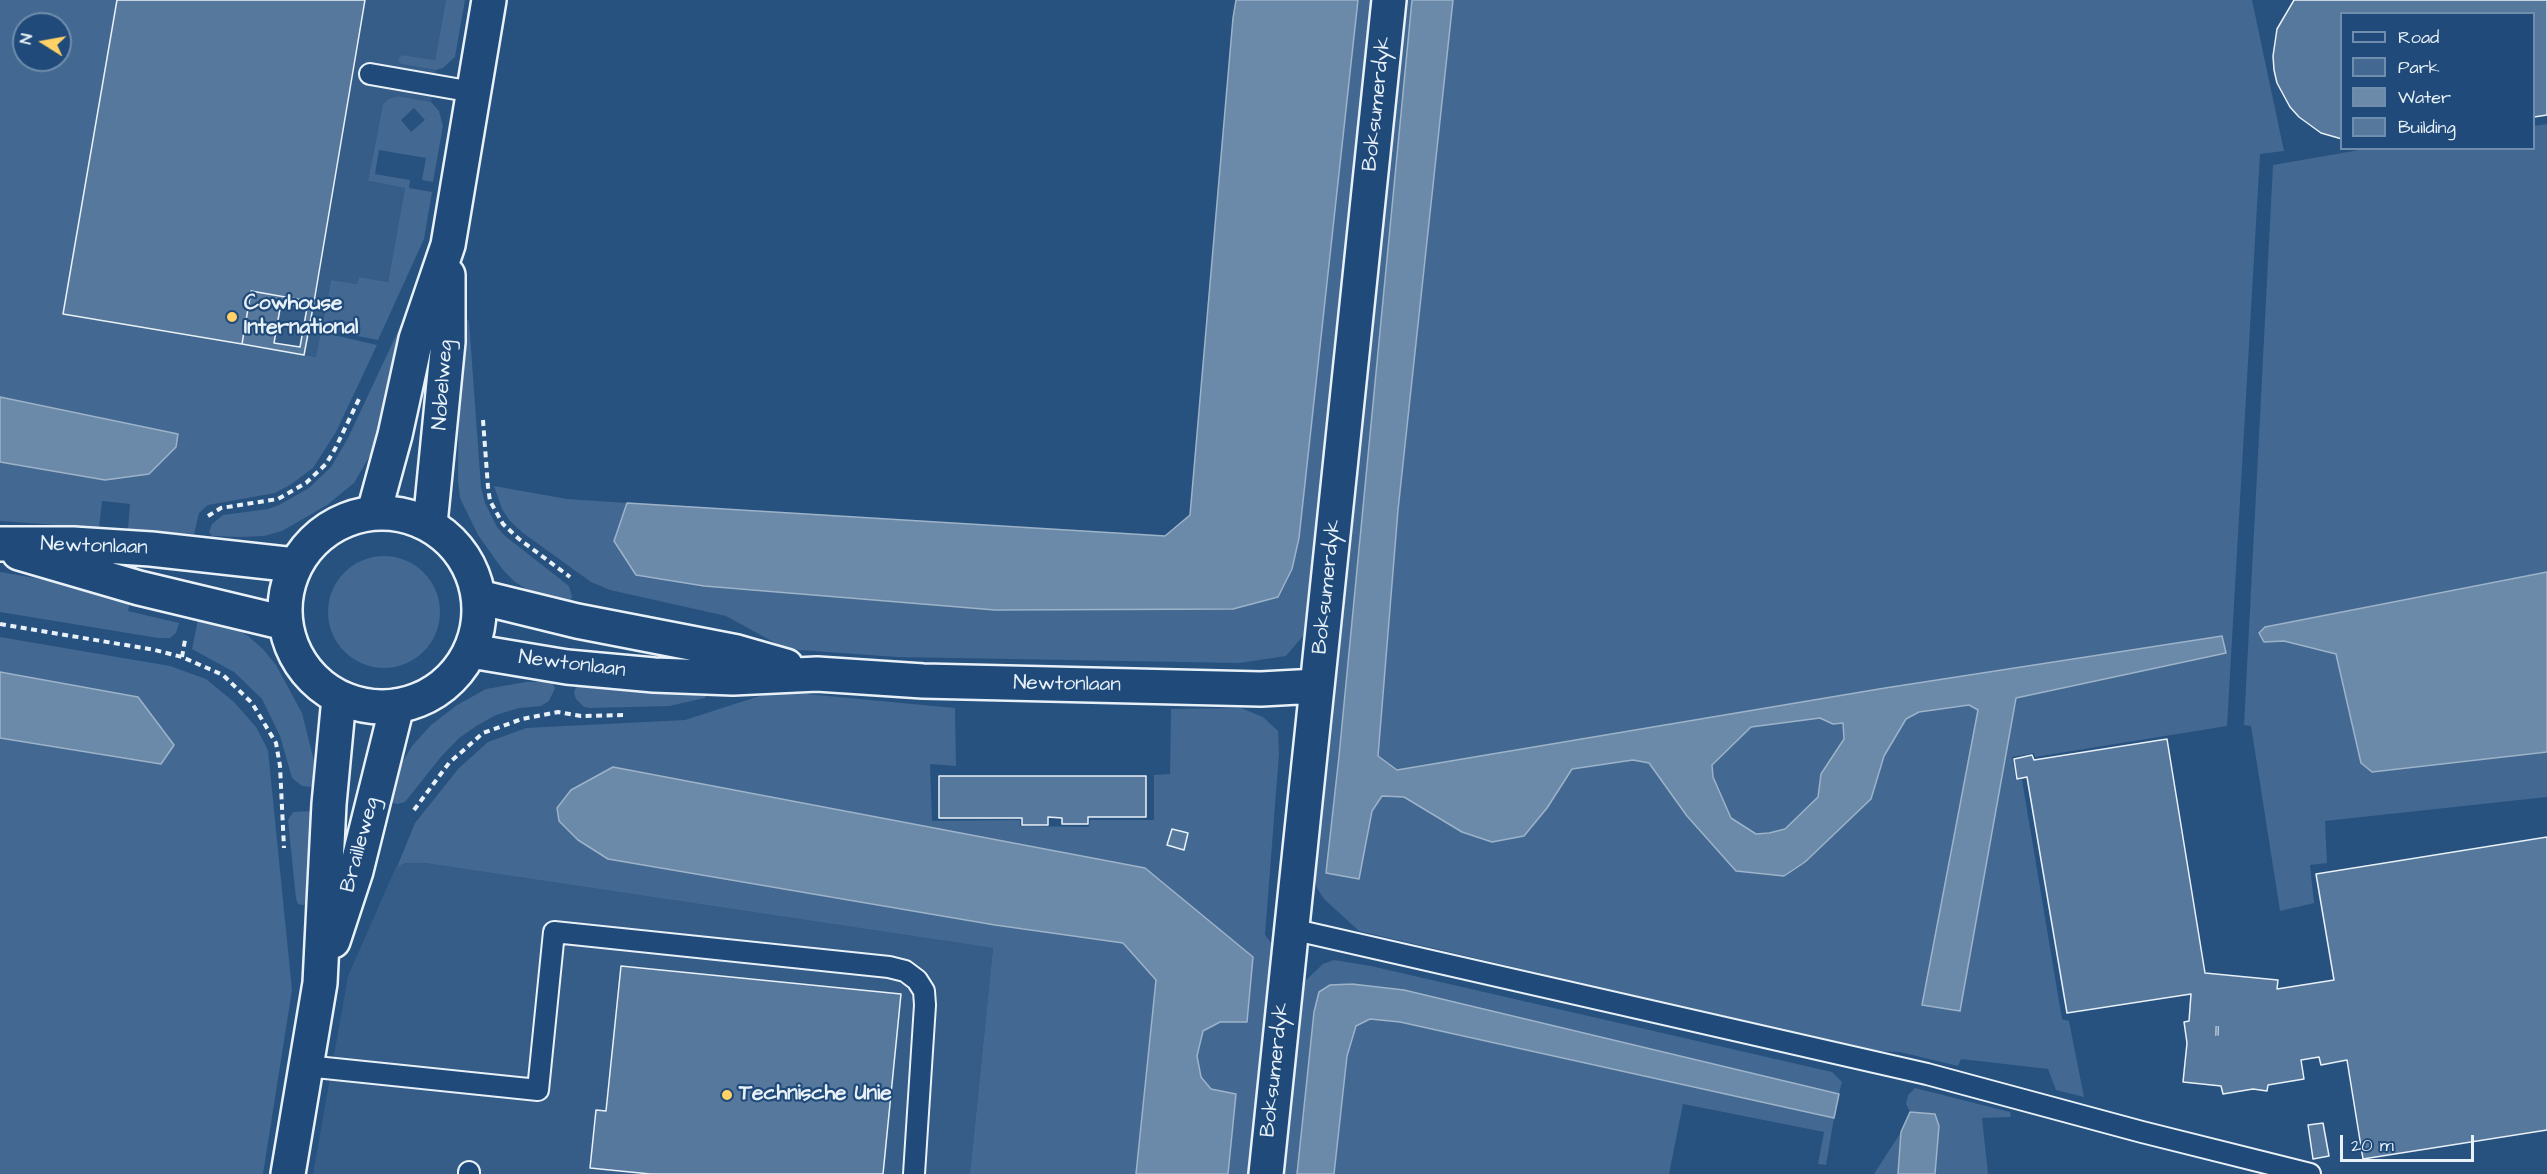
<!DOCTYPE html>
<html>
<head>
<meta charset="utf-8">
<style>
	body { margin:0 }
	#map { position:relative; width:2547px; height:1174px; overflow:hidden; background:#27517f; font-family:"Architects Daughter",sans-serif }
	canvas { display:block }
	.legend { position:absolute; left:2340px; top:12px; width:195px; height:138px; box-sizing:border-box; background:#1f4a7a; border:2px solid #6f8dac; margin:0; padding:8px 10px; list-style:none; font-size:18px; color:#e8f1f8 }
	.legend li { display:flex; align-items:center; gap:12px; height:30px }
	.legend b { width:30px; border:2px solid #6f8dac }
	.north { position:absolute; left:12px; top:12px; width:60px; height:60px; box-sizing:border-box; background:#1f4a7a; border:2px solid #6f8dac; border-radius:50%; rotate:281deg; font-size:16px; font-weight:700; line-height:24px; text-align:center; color:#e8f1f8 }
	.north::after { content:''; display:block; margin:auto; width:21px; height:27px; background:#ffd166; clip-path:polygon(50% 0,100% 100%,50% 72%,0 100%) }
	.scale { position:absolute; left:2340px; top:1135px; width:134px; height:27px; box-sizing:border-box; border:3px solid #e8f1f8; border-top:0; padding-left:8px; font-size:18px; line-height:21px; white-space:nowrap; color:#e8f1f8; -webkit-text-stroke:4px #1f4a7a; paint-order:stroke }
</style>
</head>
<body>
<div id="map">
<canvas width="2547" height="1174"></canvas>
<ul class="legend">
<li><b style="height:8px;background:#1f4a7a"></b>Road</li>
<li><b style="height:16px;background:#436891"></b>Park</li>
<li><b style="height:16px;background:#6b8aaa"></b>Water</li>
<li><b style="height:16px;background:#57789d"></b>Building</li>
</ul>
<div class="north">N</div>
<div class="scale">20 m</div>
</div>
<script>
const g = document.querySelector('canvas').getContext('2d');
g.lineJoin = 'round';
function paint(path, color) { g.fillStyle = color; g.fill(path, 'evenodd'); }
const toPath = rows => new Path2D(rows.map(r => 'M' + r).join(''));
function trace(path, color, width, dash) { g.strokeStyle = color; g.lineWidth = width; g.lineCap = dash ? 'butt' : 'round'; g.setLineDash(dash || []); g.stroke(path); }
function label(font, color, halo, rows, align = 'center') {
  g.font = font + ' "Architects Daughter",sans-serif'; g.lineWidth = 4.5; g.setLineDash([]); g.textBaseline = 'middle'; g.strokeStyle = halo; g.fillStyle = color; for (const [text, x, y, turn = 0] of rows) {
    g.save(); g.translate(x, y); g.rotate((+turn || 0) * Math.PI / 180); g.textAlign = isNaN(turn) ? turn : align; if (halo) g.strokeText(text, 0, 0); g.fillText(text, 0, 0); g.restore();
  }
}
paint(toPath([
	[117,0,446,0,435,60,402,55,401,64,436,70,431,102,398,96,388,99,383,104,368,181,405,188,388,282,359,277,357,284,331,280,317,357,63,314],
	[405,863,425,863,993,948,970,1174,313,1174,348,976,396,867]
]), '#355d88');
paint(toPath([
	[0,0,117,0,64,314,316,357,321,332,377,345,336,432,313,468,290,485,275,493,208,505,199,513,194,534,128,530,130,504,102,501,99,528,0,521,0,462,106,480,176,447,178,434,0,397],
	[24,24,60,24,60,60,24,60],
	[446,0,465,0,455,57,443,68,436,70,401,64,398,59,402,55,435,60],
	[1358,0,1374,0,1313,608,1303,636,1286,656,1239,663,897,657,786,649,726,616,610,590,591,582,523,533,509,520,502,509,494,486,567,499,627,503,615,541,704,586,995,610,1233,609,1292,569,1299,538],
	[1403,0,1412,0,1339,756,1326,873,1359,879,1372,811,1381,796,1404,797,1462,832,1547,808,1572,769,1633,760,1649,763,1687,816,1784,876,1805,862,1871,799,1884,756,1906,719,1919,712,1969,705,1978,710,1922,1005,1960,1011,2016,698,2225,653,2222,636,1397,770,1378,756,1398,510,1453,0,2252,0,2284,151,2260,154,2227,726,2035,757,2034,753,2012,757,2016,780,2022,780,2062,1019,2069,1021,2084,1097,2056,1090,2048,1069,1961,1059,1958,1066,1900,1052,1874,1051,1359,931,1324,899,1317,888,1313,871],
	[398,96,431,102,439,111,443,126,433,182,422,180,426,158,379,150,375,174,410,180,409,188,432,192,424,239,378,340,322,329,331,280,357,284,359,277,388,282,405,188,368,181,383,104,388,99],
	[414,108,425,120,411,132,401,120],
	[2547,124,2547,572,2265,627,2264,642,2284,641,2336,654,2361,763,2372,771,2547,752,2547,797,2325,821,2327,863,2310,865,2314,903,2280,911,2251,726,2244,725,2273,165,2365,149,2534,148,2534,126],
	[408,310,412,313,384,401,378,434,372,452,354,483,327,505,282,531,264,536,242,537,212,536,209,532,212,524,223,515,268,509,279,505,309,488,331,467,348,438],
	[464,317,469,321,481,487,485,503,497,527,505,536,569,586,572,597,570,604,541,598,515,582,503,570,478,535,460,498,458,481,459,321],
	'328 612a56 56 0 1 1 112 0a56 56 0 1 1-112 0Z',
	[0,572,88,587,131,599,128,611,179,623,176,633,170,638,158,638,0,612],
	[198,619,230,625,248,636,263,649,276,665,302,713,314,761,313,787,302,786,292,778,280,736,262,699,234,672,192,649],
	[0,637,170,666,206,679,234,702,256,727,268,750,292,990,263,1174,0,1174,0,738,161,764,138,697,0,672],
	[526,682,552,682,555,688,549,701,541,706,519,708,496,715,478,725,459,738,440,758,405,802,397,804,388,801,400,766,412,746,431,725,457,705,486,689],
	[577,684,706,692,707,694,705,698,669,706,591,708,584,707,576,699,574,693],
	[775,691,955,708,956,766,930,764,932,821,1020,820,1020,826,1089,827,1090,820,1154,820,1154,775,1170,774,1171,709,1241,708,1263,717,1278,731,1279,754,1265,935,1276,949,1252,1174,1228,1174,1236,1094,1211,1089,1201,1077,1197,1056,1203,1031,1220,1022,1253,957,995,925,1123,943,1156,980,1136,1174,970,1174,993,948,425,863,405,863,397,867,415,823,459,768,488,742,526,728,685,720],
	[1820,718,1833,724,1843,723,1845,739,1821,774,1818,797,1785,829,1769,833,1756,835,1731,818,1713,777,1712,765,1750,727],
	[310,811,313,813,308,903,303,905,298,904,296,899,288,820,293,812],
	[1334,960,1371,966,1832,1072,1842,1082,1839,1094,1404,990,1314,1012,1297,1174,1281,1174,1299,1008,1304,982,1323,964],
	[1370,1019,1400,1022,1834,1118,1826,1165,1818,1164,1824,1132,1683,1104,1669,1174,1334,1174,1347,1056,1356,1026],
	[1915,1088,2010,1112,2011,1117,1982,1118,1988,1174,1935,1174,1939,1126,1935,1115,1910,1112,1906,1104,1908,1095],
	[1901,1132,1898,1174,1874,1174]
]), '#436891');
const water = toPath([
	[1236,0,1358,0,1299,538,1292,569,1278,597,1233,609,995,610,704,586,636,575,614,541,627,503,1165,536,1190,515,1233,18,1236,0],
	[1412,0,1453,0,1398,510,1378,756,1397,770,1885,688,2222,636,2226,653,2016,698,1960,1011,1922,1005,1978,710,1969,705,1919,712,1906,719,1884,756,1871,799,1805,862,1784,876,1736,871,1687,816,1649,763,1633,760,1572,769,1547,808,1524,836,1492,842,1462,832,1404,797,1382,796,1372,811,1359,879,1326,873,1339,756,1412,0],
	[1820,718,1833,724,1843,723,1844,739,1821,774,1818,797,1785,829,1769,833,1756,834,1731,818,1713,777,1712,765,1751,727,1820,718],
	[0,397,178,434,176,447,149,474,105,480,0,462,0,397],
	[2547,572,2547,752,2372,772,2361,763,2336,654,2284,641,2264,642,2259,633,2265,627,2547,572],
	[0,672,138,697,174,745,161,764,0,738,0,672],
	[613,767,1145,868,1253,957,1247,1022,1220,1022,1203,1031,1197,1056,1201,1077,1211,1089,1236,1094,1228,1174,1136,1174,1156,980,1123,943,995,925,608,859,578,840,559,821,557,808,571,790,613,767],
	[1352,984,1404,990,1839,1094,1834,1118,1400,1022,1370,1019,1356,1026,1347,1056,1334,1174,1297,1174,1314,1012,1319,992,1330,985,1352,984],
	[1910,1112,1935,1114,1939,1126,1935,1174,1898,1174,1901,1132,1910,1112]
]);
paint(water, '#6b8aaa');
trace(water, '#9db3c9', 1.5);
const building = toPath([
	[117,0,365,0,314,302,251,291,242,344,63,314,117,0],
	[2294,0,2547,0,2547,115,2534,117,2534,14,2342,14,2342,139,2321,133,2299,117,2290,107,2277,83,2274,70,2273,56,2277,29,2294,0],
	[251,291,314,302,304,355,242,344,251,291],
	[281,303,307,308,300,347,274,343,281,303],
	[2167,739,2205,973,2278,980,2277,989,2334,980,2316,874,2547,837,2547,1130,2363,1159,2347,1060,2321,1065,2319,1057,2301,1060,2304,1079,2268,1085,2267,1091,2253,1089,2223,1094,2221,1086,2183,1082,2187,1043,2184,1022,2189,1021,2191,994,2067,1013,2027,777,2017,779,2014,759,2032,755,2034,760,2167,739],
	[939,776,1146,776,1146,817,1088,817,1088,824,1062,824,1062,818,1048,817,1048,825,1022,825,1022,818,939,818,939,776],
	[1172,829,1188,833,1184,850,1167,845,1172,829],
	[621,966,901,994,883,1174,650,1174,590,1168,596,1110,606,1111,621,966],
	[2323,1123,2329,1156,2313,1159,2308,1125,2323,1123]
]);
paint(building, '#57789d');
trace(building, '#e8f1f8', 1.5);
const lane = toPath([
	[370,74,473,92],
	[1291,929,1927,1074,2142,1132,2310,1174],
	[306,1066,538,1090,554,932,889,967,905,971,917,980,924,991,925,1005,914,1174],
	[469,1174,469,1172]
]);
const street = toPath([
	[374,512,395,435,416,339,448,245,489,0],
	[430,524,448,342,448,275],
	[479,597,577,621,737,652,786,666],
	[471,651,567,667,654,675,733,678,817,674,923,681,1261,689,1317,686],
	[333,941,356,871,397,706],
	[288,1174,320,983,329,804,339,698],
	[1266,1174,1389,0]
]);
const secondary = toPath([
	'285 610a97 97 0 1 1 194 0a97 97 0 1 1-194 0Z',
	[0,544,73,544,151,549,295,565],
	[19,553,139,588,285,623]
]);
trace(lane, '#e8f1f8', 24);
trace(street, '#e8f1f8', 38);
trace(secondary, '#e8f1f8', 38);
trace(toPath([
	[483,420,488,487,490,501,503,524,519,539,570,577],
	[208,516,221,508,278,499,306,483,326,464,335,449,359,399],
	[0,624,155,650,182,657,223,675,252,703,276,743,280,766,284,848],
	[182,657,185,640],
	[414,810,449,763,483,733,522,719,558,712,581,716,623,715]
]), '#e8f1f8', 4, [6, 4.5]);
trace(lane, '#1f4a7a', 20);
trace(street, '#1f4a7a', 33);
trace(secondary, '#1f4a7a', 33);
for (const [x, y, r, color] of [
	[232,317,6,"#ffd166"],
	[727,1095,6,"#ffd166"]
]) { const dot = new Path2D(); dot.arc(x, y, r, 0, 2 * Math.PI); g.fillStyle = color; g.fill(dot); trace(dot, '#1f4a7a', 2); }
label('18px', '#c4d3e1', null, [
	["11",2217,1032]
]);
label('21px', '#e8f1f8', '#1f4a7a', [
	["Boksumerdyk",1378,104,-84],
	["Nobelweg",444,385,-86],
	["Newtonlaan",94,547,2],
	["Boksumerdyk",1328,587,-84],
	["Newtonlaan",572,665,7],
	["Newtonlaan",1067,685,1],
	["Brailleweg",361,845,-75],
	["Boksumerdyk",1276,1070,-84]
]);
label('bold 21px', '#e8f1f8', '#1f4a7a', [
	["Cowhouse",244,305],
	["International",244,329],
	["Technische Unie",739,1095]
], 'left');
</script>
</body>
</html>
